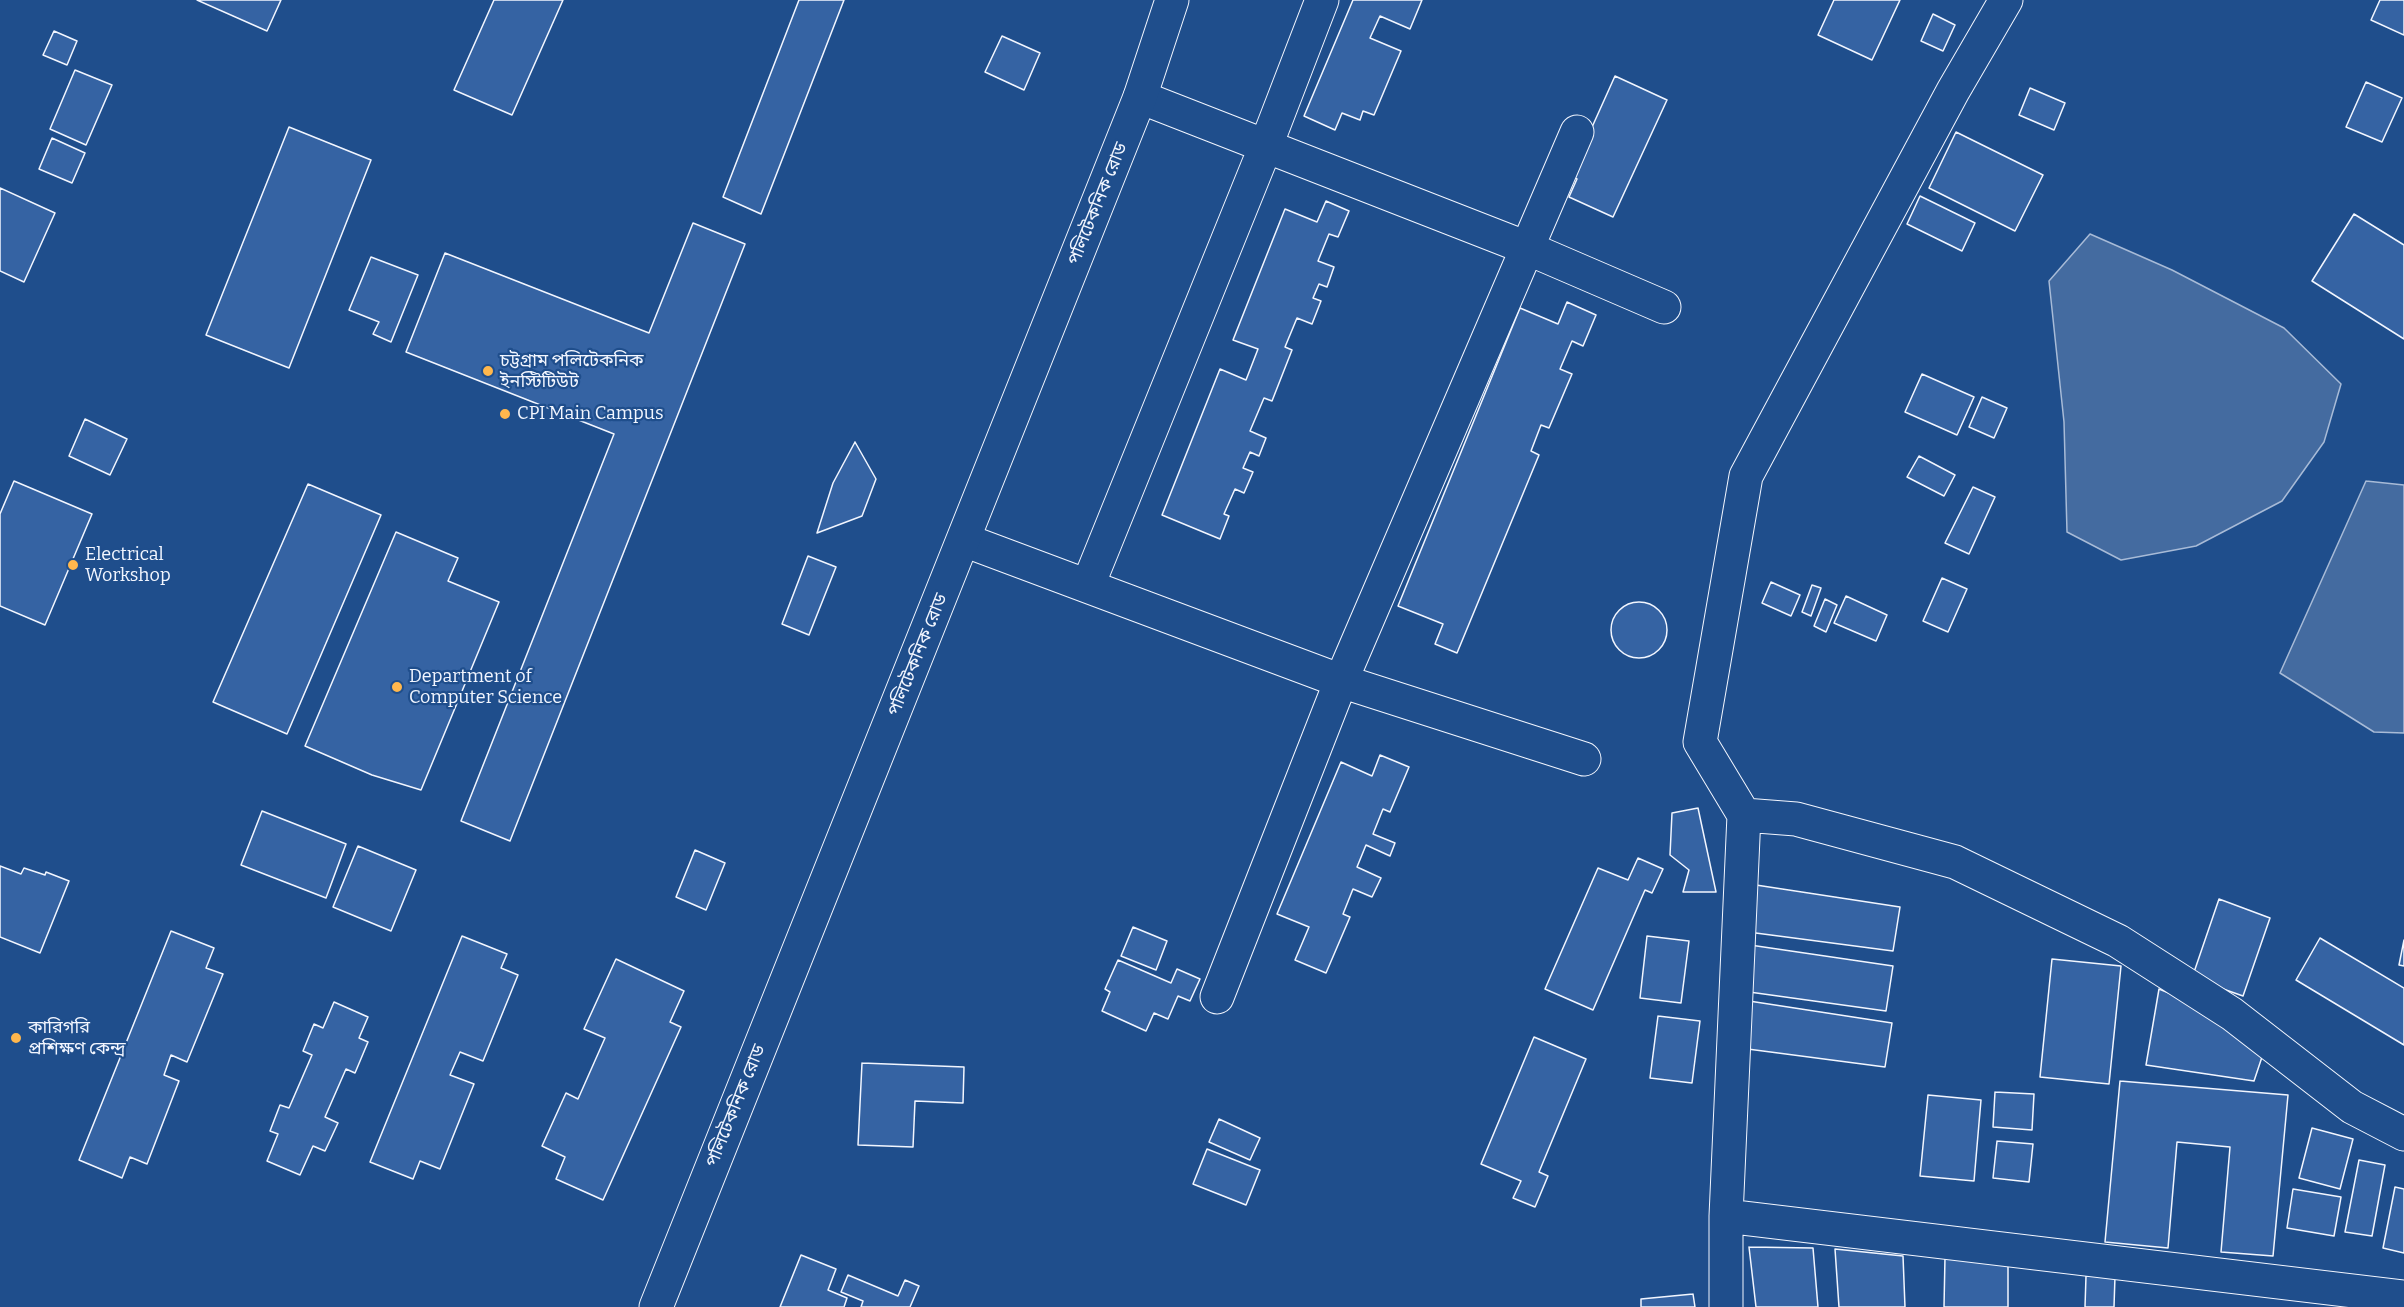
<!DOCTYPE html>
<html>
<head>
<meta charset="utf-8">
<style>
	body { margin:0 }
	canvas { display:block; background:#1f4e8c }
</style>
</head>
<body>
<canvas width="2404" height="1307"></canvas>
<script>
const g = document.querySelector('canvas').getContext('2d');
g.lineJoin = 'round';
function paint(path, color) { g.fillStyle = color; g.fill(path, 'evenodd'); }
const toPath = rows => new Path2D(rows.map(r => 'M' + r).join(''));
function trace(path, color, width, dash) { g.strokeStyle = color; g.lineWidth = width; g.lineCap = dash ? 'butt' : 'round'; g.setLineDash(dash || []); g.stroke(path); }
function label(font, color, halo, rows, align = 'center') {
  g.font = font + ' Bitter,"Noto Sans Bengali",serif'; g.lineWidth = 4.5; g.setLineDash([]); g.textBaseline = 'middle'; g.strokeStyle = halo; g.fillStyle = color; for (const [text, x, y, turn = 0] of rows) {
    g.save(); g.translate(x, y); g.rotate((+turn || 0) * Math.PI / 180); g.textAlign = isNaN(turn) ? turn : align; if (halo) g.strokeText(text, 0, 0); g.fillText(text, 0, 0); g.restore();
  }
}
const water = toPath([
	[2090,234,2172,270,2284,328,2341,384,2324,442,2282,501,2196,546,2121,560,2067,532,2064,422,2049,281,2090,234],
	[2366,481,2404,485,2404,733,2374,732,2280,673,2366,481]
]);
paint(water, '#446ba0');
trace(water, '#a8bbd7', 1.5);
const building = toPath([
	[197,0,281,0,267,31,197,0],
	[494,0,563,0,512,115,454,90,494,0],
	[799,0,844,0,761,214,723,197,799,0],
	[1353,0,1422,0,1410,29,1380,16,1370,38,1401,51,1374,115,1363,111,1360,120,1342,113,1335,130,1304,116,1353,0],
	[1834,0,1900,0,1872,60,1818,35,1834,0],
	[2380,0,2404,0,2404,35,2371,20,2380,0],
	[1933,14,1955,25,1943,51,1921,41,1933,14],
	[54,31,77,41,67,65,43,55,54,31],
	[1002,36,1040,53,1024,90,985,72,1002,36],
	[75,70,112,85,86,145,50,129,75,70],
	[1615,76,1667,100,1613,217,1569,197,1577,179,1570,176,1615,76],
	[2366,82,2402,98,2382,142,2346,127,2366,82],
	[2030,88,2065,103,2054,130,2019,115,2030,88],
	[289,127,371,160,289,368,206,335,289,127],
	[1956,132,2043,175,2015,231,1929,188,1956,132],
	[52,138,85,153,72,183,39,169,52,138],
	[0,188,55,213,24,282,0,271,0,188],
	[1920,196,1975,223,1962,251,1907,224,1920,196],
	[1326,201,1349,211,1338,237,1329,234,1318,261,1334,267,1327,287,1319,284,1313,298,1321,301,1312,324,1297,318,1285,347,1292,350,1272,401,1264,398,1250,431,1266,438,1259,456,1250,452,1243,468,1253,472,1244,493,1235,489,1224,514,1229,516,1220,539,1162,515,1220,369,1246,380,1258,349,1233,340,1285,209,1317,222,1326,201],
	[2354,214,2404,245,2404,339,2312,281,2354,214],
	[693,223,745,244,510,841,461,821,614,434,406,352,445,253,649,333,693,223],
	[371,257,418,275,391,342,373,334,379,322,349,310,371,257],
	[1567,302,1596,315,1583,346,1572,341,1560,369,1572,374,1549,428,1541,425,1531,451,1539,455,1457,653,1435,644,1443,624,1398,606,1520,308,1558,324,1567,302],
	[1922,374,1974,397,1957,435,1905,412,1922,374],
	[1982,397,2007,408,1994,438,1969,427,1982,397],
	[85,419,127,439,110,475,69,456,85,419],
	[855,442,876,479,862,516,817,533,833,483,855,442],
	[1919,456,1955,475,1944,496,1907,477,1919,456],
	[14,481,92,514,45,625,0,606,0,514,14,481],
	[308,484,381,515,287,734,213,702,308,484],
	[1973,487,1995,497,1969,554,1945,543,1973,487],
	[396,532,458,558,448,581,499,602,421,790,372,775,305,746,396,532],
	[808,556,836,567,809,635,782,624,808,556],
	[1942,578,1967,589,1948,632,1923,621,1942,578],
	[1771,582,1800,595,1791,616,1762,603,1771,582],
	[1812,585,1821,588,1811,616,1802,612,1812,585],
	[1846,596,1887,615,1876,641,1834,623,1846,596],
	[1825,599,1837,605,1826,632,1814,626,1825,599],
	'1611 630a28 28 0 1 1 56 0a28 28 0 1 1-56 0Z',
	[1380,755,1409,767,1390,812,1383,809,1373,834,1395,843,1390,856,1366,845,1357,867,1381,878,1372,897,1353,889,1343,914,1350,917,1326,973,1295,960,1309,927,1277,914,1341,762,1372,776,1380,755],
	[1698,808,1716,892,1683,892,1689,870,1670,855,1672,813,1698,808],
	[262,811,346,844,326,898,241,865,262,811],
	[358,846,416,870,391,931,333,907,358,846],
	[695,850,725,863,706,910,676,897,695,850],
	[1638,858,1663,869,1652,893,1645,890,1593,1010,1545,989,1598,868,1628,880,1638,858],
	[0,866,21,874,24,868,45,875,46,872,69,881,40,953,0,937,0,866],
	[1756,885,1900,907,1893,951,1748,932,1756,885],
	[2219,899,2270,918,2243,996,2192,978,2219,899],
	[1133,927,1167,941,1156,970,1121,956,1133,927],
	[171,931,214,948,206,968,223,974,187,1062,171,1055,164,1075,179,1081,147,1164,130,1157,122,1178,79,1160,171,931],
	[462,936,507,954,501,968,518,975,483,1061,460,1052,450,1075,474,1084,440,1169,420,1161,413,1179,370,1162,462,936],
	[1647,936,1689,941,1681,1003,1640,998,1647,936],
	[2320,938,2404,988,2404,1045,2296,980,2320,938],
	[2404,940,2404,966,2399,965,2404,940],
	[1750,945,1893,966,1886,1011,1742,991,1750,945],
	[616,959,684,991,670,1022,681,1027,603,1200,556,1179,565,1157,542,1146,566,1093,578,1099,605,1038,584,1029,616,959],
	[2052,959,2121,966,2109,1084,2040,1077,2052,959],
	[1118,960,1171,983,1177,969,1200,979,1190,1001,1178,996,1168,1019,1154,1013,1146,1031,1102,1011,1110,992,1105,989,1118,960],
	[2159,989,2206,1008,2263,1054,2254,1081,2146,1065,2159,989],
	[1749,1001,1892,1023,1885,1067,1740,1048,1749,1001],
	[334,1002,368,1017,359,1038,368,1042,355,1073,346,1069,325,1117,338,1123,325,1151,313,1146,300,1175,267,1161,278,1134,270,1131,280,1105,289,1108,312,1055,303,1051,314,1024,323,1028,334,1002],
	[1658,1016,1700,1021,1692,1083,1650,1078,1658,1016],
	[1534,1037,1586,1059,1539,1172,1548,1176,1535,1207,1513,1198,1521,1181,1481,1164,1534,1037],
	[862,1063,964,1067,963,1103,915,1101,913,1147,858,1145,862,1063],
	[2120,1081,2288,1095,2273,1256,2221,1252,2230,1147,2177,1142,2168,1248,2105,1242,2120,1081],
	[1995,1092,2034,1094,2032,1130,1993,1127,1995,1092],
	[1928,1095,1981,1100,1974,1181,1920,1176,1928,1095],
	[1219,1119,1260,1138,1250,1160,1209,1142,1219,1119],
	[2312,1128,2353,1139,2340,1189,2299,1178,2312,1128],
	[1997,1141,2033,1144,2029,1182,1993,1178,1997,1141],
	[1207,1149,1260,1170,1246,1205,1193,1184,1207,1149],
	[2359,1160,2385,1165,2372,1236,2345,1232,2359,1160],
	[2395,1187,2404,1189,2404,1253,2383,1248,2395,1187],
	[2293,1189,2341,1197,2334,1236,2287,1228,2293,1189],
	[1749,1247,1813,1248,1818,1307,1756,1307,1749,1247],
	[1835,1249,1903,1256,1905,1307,1839,1307,1835,1249],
	[801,1255,836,1269,828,1290,847,1298,844,1307,780,1307,801,1255],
	[1945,1257,2008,1257,2008,1307,1944,1307,1945,1257],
	[848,1275,898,1296,905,1280,919,1286,910,1307,861,1307,863,1301,841,1292,848,1275],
	[2086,1276,2115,1276,2114,1307,2085,1307,2086,1276],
	[1693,1294,1695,1307,1641,1307,1641,1299,1693,1294]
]);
paint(building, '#3563a3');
trace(building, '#f2f6ff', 1.5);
const minor = toPath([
	[1140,97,1527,248,1664,307],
	[964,540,1341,681,1584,759],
	[1088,585,1265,148,1322,0],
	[1744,815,1796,819,1955,862,2118,941,2232,1014,2352,1107,2404,1134],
	[1217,997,1341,681,1577,132],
	[1726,1216,2404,1297],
	[1726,1307,1726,1216,1744,815,1700,742,1746,476,1953,91,2006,0]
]);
const major = toPath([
	[656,1307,1140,97,1172,0]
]);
trace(minor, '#f2f6ff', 35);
trace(major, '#f2f6ff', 35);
trace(minor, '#1f4e8c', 33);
trace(major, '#1f4e8c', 33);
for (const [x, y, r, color] of [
	[488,371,6,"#ffb74d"],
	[505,414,6,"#ffb74d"],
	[73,565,6,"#ffb74d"],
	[397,687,6,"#ffb74d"],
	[16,1038,6,"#ffb74d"]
]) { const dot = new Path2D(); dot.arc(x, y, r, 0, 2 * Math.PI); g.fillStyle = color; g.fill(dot); trace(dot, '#1f4e8c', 2); }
label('18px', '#f2f6ff', '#1f4e8c', [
	["পলিটেকনিক রোড",1098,204,-68],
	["পলিটেকনিক রোড",918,655,-68],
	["পলিটেকনিক রোড",736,1106,-68]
]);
label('18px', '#f2f6ff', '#1f4e8c', [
	["চট্টগ্রাম পলিটেকনিক",500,361],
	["ইনস্টিটিউট",500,382],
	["CPI Main Campus",517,414],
	["Electrical",85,555],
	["Workshop",85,576],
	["Department of",409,677],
	["Computer Science",409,698],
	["কারিগরি",28,1028],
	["প্রশিক্ষণ কেন্দ্র",28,1049]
], 'left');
</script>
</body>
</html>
